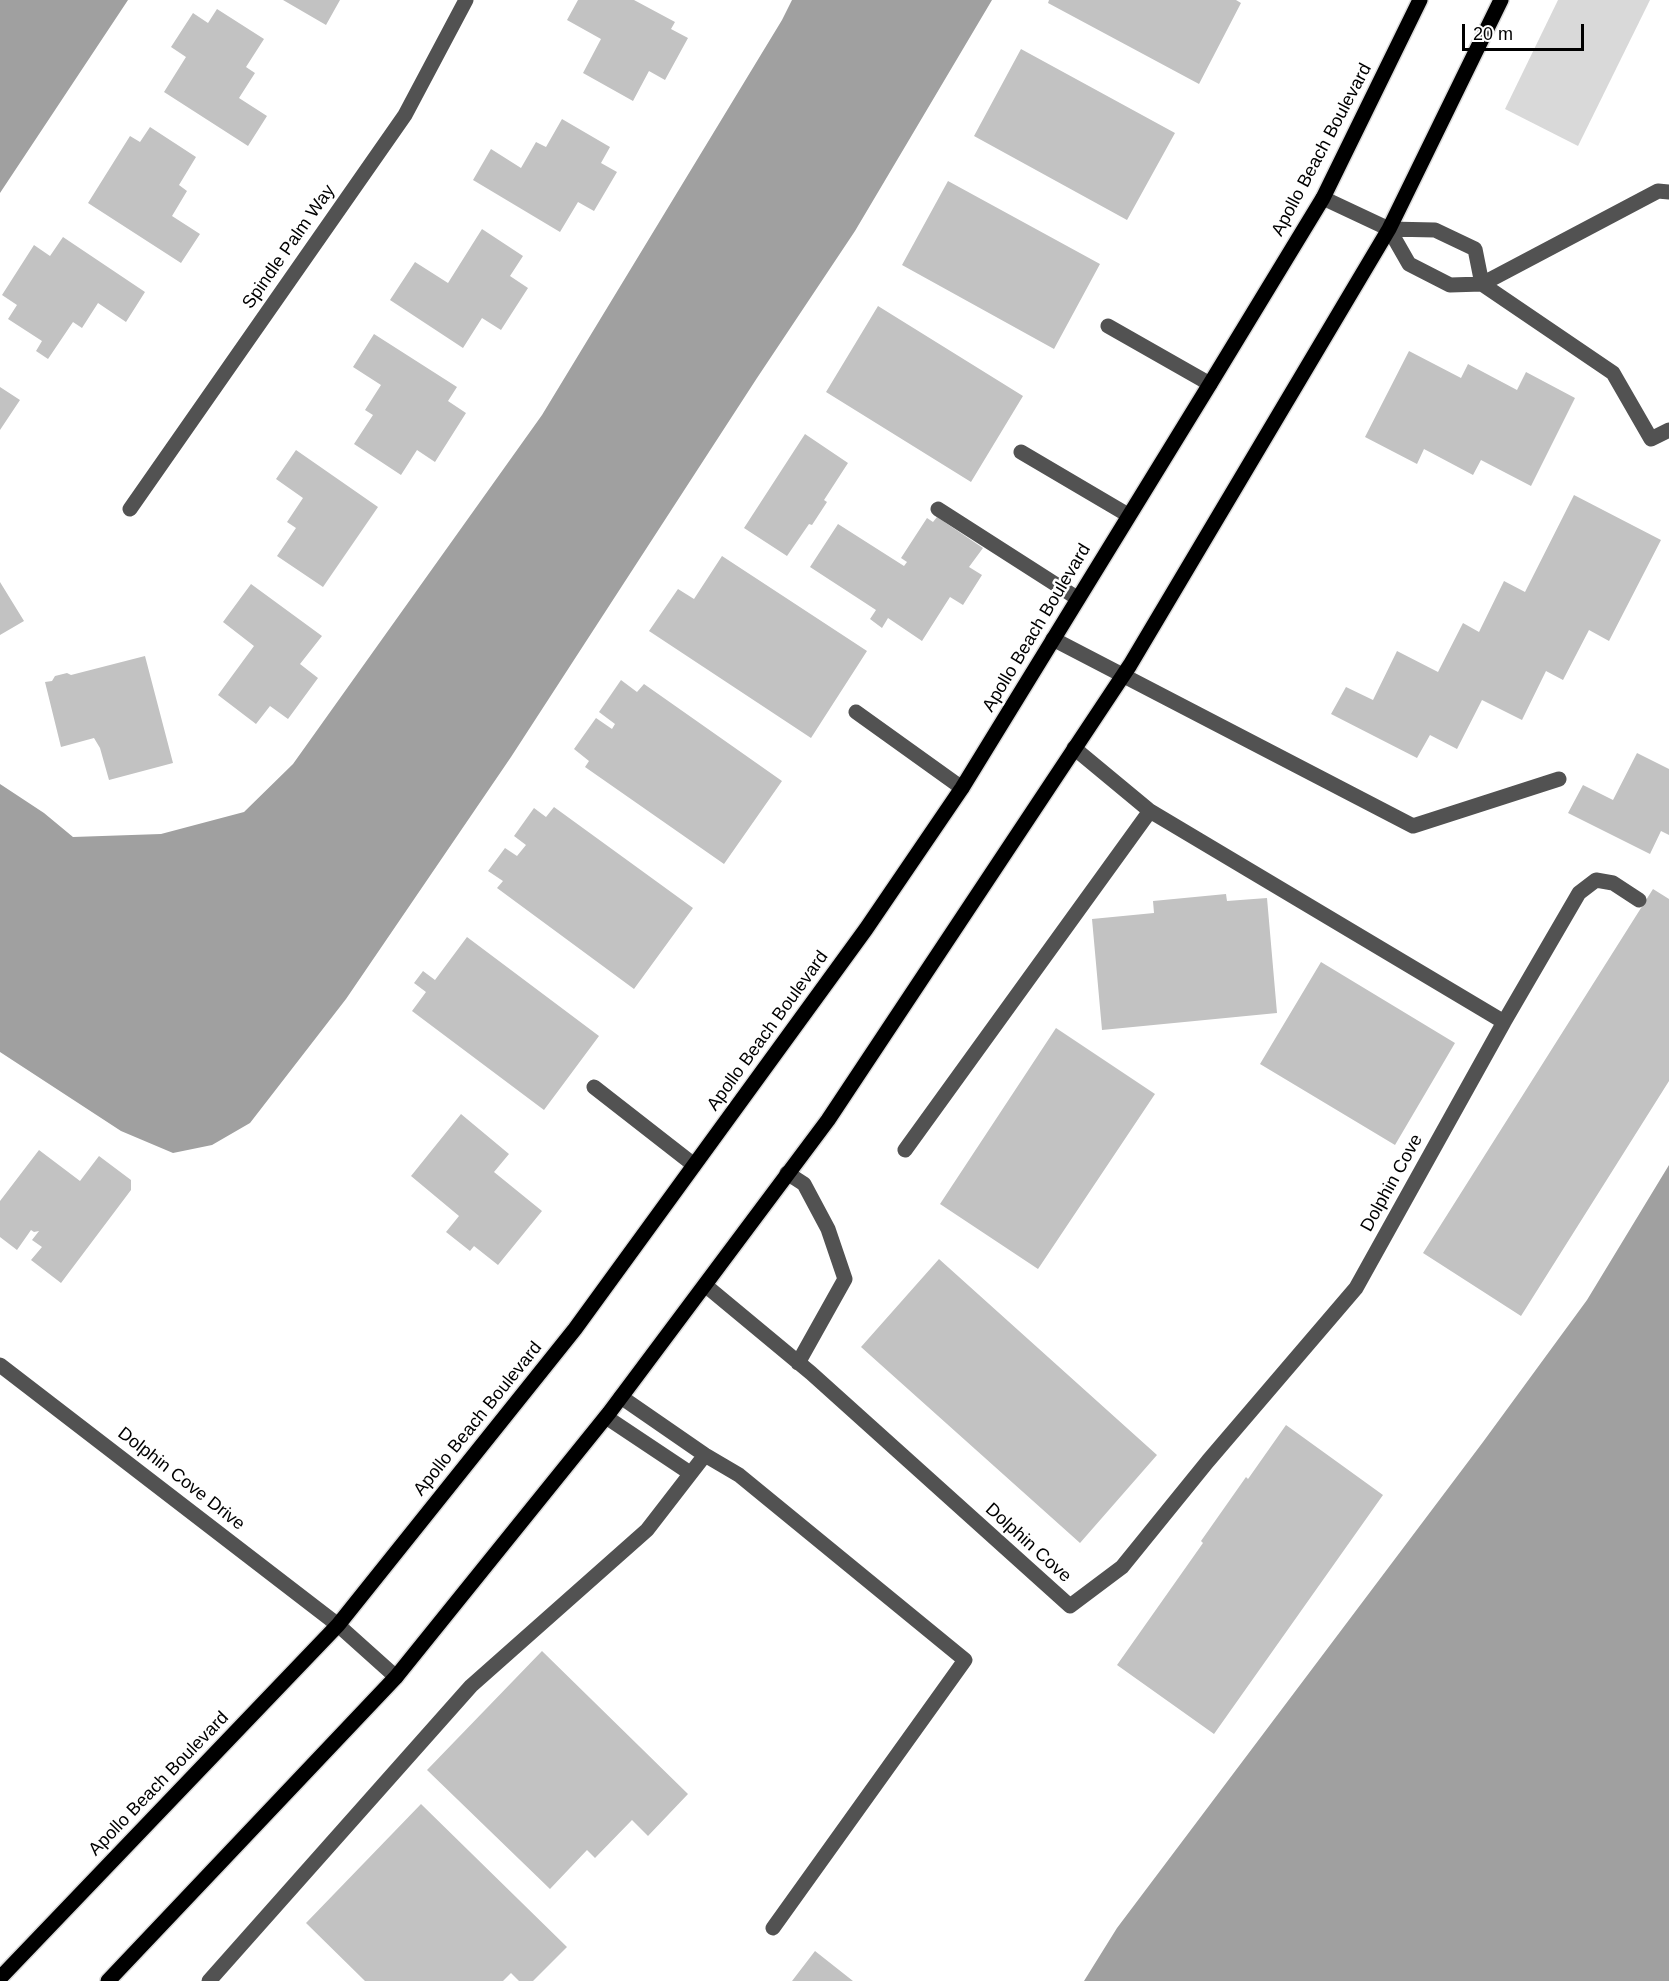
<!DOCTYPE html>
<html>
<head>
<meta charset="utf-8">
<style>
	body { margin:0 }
	#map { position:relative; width:1669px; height:1981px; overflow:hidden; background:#fff; font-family:Helvetica,sans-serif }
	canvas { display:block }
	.scale { position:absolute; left:1462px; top:24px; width:122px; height:27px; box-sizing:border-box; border:3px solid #000; border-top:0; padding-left:8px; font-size:18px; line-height:21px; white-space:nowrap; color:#000; -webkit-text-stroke:4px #fff; paint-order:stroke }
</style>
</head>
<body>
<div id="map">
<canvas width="1669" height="1981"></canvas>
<div class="scale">20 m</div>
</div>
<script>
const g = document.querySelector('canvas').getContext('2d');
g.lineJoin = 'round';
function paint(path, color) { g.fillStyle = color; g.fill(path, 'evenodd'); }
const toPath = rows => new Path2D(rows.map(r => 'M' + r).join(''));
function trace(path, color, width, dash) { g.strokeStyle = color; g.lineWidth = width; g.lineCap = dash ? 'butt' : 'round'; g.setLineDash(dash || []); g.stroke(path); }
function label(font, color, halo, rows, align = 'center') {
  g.font = font + ' Helvetica,sans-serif'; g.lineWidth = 5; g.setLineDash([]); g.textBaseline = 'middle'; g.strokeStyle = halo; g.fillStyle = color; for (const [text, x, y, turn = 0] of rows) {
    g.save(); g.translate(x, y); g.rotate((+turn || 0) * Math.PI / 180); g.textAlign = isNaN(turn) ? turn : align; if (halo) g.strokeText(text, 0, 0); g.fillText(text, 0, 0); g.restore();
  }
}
paint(toPath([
	[1558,0,1650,0,1578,146,1505,109]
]), '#d9d9d9');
paint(toPath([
	[0,0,128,0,0,193],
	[792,0,992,0,855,231,757,378,511,757,346,999,250,1123,212,1145,173,1153,121,1131,0,1052,0,784,44,813,73,837,161,834,244,812,293,764,542,415,782,20],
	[1669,1165,1669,1981,1084,1981,1117,1928,1483,1442,1587,1300]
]), '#a0a0a0');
paint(toPath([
	[283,0,340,0,326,25],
	[578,0,634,0,675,22,671,29,688,38,665,80,649,71,633,101,583,73,601,39,567,20],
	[1049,0,1236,0,1241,3,1199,84,1048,3],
	[217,9,264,39,246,67,255,73,239,98,267,116,248,146,164,92,186,57,171,47,193,13,208,23],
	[1021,49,1175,133,1127,220,974,136],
	[562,119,610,147,601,163,617,172,594,211,578,202,560,232,473,180,491,149,521,168,536,142,546,147],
	[150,127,196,157,179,185,187,191,172,216,200,234,181,263,88,203,130,136,140,142],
	[948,181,1100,264,1054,349,902,265],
	[482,229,523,256,510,276,528,288,501,330,482,318,463,348,390,300,415,262,448,283],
	[63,237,145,292,126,322,98,303,82,328,73,322,48,359,36,351,42,341,8,319,17,305,2,295,34,245,50,256],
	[878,306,1023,396,971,482,826,392],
	[374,334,457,387,448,401,466,413,435,462,417,450,401,475,354,444,373,415,365,410,381,385,353,367],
	[1409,351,1461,378,1468,364,1517,390,1526,372,1575,398,1531,486,1481,460,1473,475,1424,449,1417,464,1365,437],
	[0,387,20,400,0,430],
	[805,434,848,463,824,500,827,502,812,525,809,524,787,556,744,528],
	[296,450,378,507,323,587,277,556,296,528,287,522,303,498,276,479],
	[1574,495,1661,540,1609,641,1589,630,1563,680,1546,671,1522,720,1482,700,1457,749,1430,735,1417,758,1331,714,1346,687,1373,700,1397,651,1438,672,1463,623,1479,632,1504,581,1525,592],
	[937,517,983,548,969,567,982,575,963,605,950,597,922,641,888,618,882,628,870,619,876,610,810,567,838,524,904,566,907,562,901,558,927,518,933,522],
	[722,556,867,651,811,738,649,631,678,589,694,599],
	[0,582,24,621,0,635],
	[251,584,322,636,300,664,318,678,288,719,270,706,256,724,218,695,254,646,223,622],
	[145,656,173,763,109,780,100,748,94,738,61,747,45,682,52,681,55,676,67,673,71,675],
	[621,680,637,692,644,684,782,781,724,864,585,767,589,761,574,749,596,718,612,729,615,724,599,712],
	[1637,753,1669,769,1669,835,1661,831,1650,854,1568,813,1583,785,1613,800],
	[554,807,693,908,634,989,497,888,503,881,488,871,505,848,517,856,526,845,514,836,534,808,546,817],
	[1653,889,1669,899,1669,1081,1521,1316,1423,1253],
	[1226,894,1227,901,1267,898,1277,1013,1102,1030,1092,919,1154,913,1153,901],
	[467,937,599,1036,544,1110,412,1011,426,992,414,983,423,971,435,980],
	[1321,962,1455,1043,1395,1145,1260,1064],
	[1056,1028,1155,1094,1038,1269,940,1204],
	[461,1114,509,1154,494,1172,542,1211,498,1265,474,1246,470,1251,446,1232,459,1216,411,1176],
	[39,1150,80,1181,99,1156,131,1180,131,1190,61,1283,31,1260,42,1247,32,1240,39,1231,34,1232,31,1230,17,1250,0,1237,0,1201],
	[939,1259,1157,1455,1080,1543,861,1347],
	[1286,1425,1383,1495,1214,1734,1117,1665,1203,1543,1201,1541,1246,1477,1248,1479],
	[542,1651,688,1794,648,1836,632,1820,595,1858,587,1850,550,1889,427,1770],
	[421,1804,567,1947,533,1981,519,1981,511,1973,503,1981,365,1981,306,1923],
	[815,1951,853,1981,792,1981]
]), '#c2c2c2');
const major = toPath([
	[0,1978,338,1625,575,1329,866,929,962,788,1210,384,1323,198,1420,0],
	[108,1981,396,1677,609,1413,828,1120,1130,665,1389,229,1501,0]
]);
trace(major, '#dbdbdb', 18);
trace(toPath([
	[1323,198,1389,229,1435,230,1475,249,1482,284,1613,373,1651,439,1669,430],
	[1389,229,1409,264,1450,285,1482,284,1658,191,1669,192],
	[1108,326,1210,384],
	[1021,452,1128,515],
	[130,509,405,115,466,0],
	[938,509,1077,598],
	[1053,639,1413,826,1559,779],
	[856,712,962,788],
	[1074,748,1150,811],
	[1504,1022,1579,893,1596,880,1613,883,1639,900],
	[594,1087,694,1165],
	[787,1173,804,1184,828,1229,845,1279,798,1363],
	[705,1285,811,1373,1070,1606,1122,1567,1208,1461,1356,1288,1504,1022,1150,811,905,1150],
	[0,1365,338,1625,396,1677],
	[621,1397,705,1455,739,1475,965,1660,773,1928],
	[606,1417,690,1473],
	[209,1981,471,1686,647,1530,705,1455]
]), '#525252', 15);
trace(major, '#000', 15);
label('18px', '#000', '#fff', [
	["Apollo Beach Boulevard",1322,150,-62],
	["Spindle Palm Way",289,247,-55],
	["Apollo Beach Boulevard",1037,628,-59],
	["Apollo Beach Boulevard",768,1031,-54],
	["Dolphin Cove",1392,1183,-61],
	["Apollo Beach Boulevard",478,1419,-51],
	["Dolphin Cove Drive",181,1479,38],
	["Dolphin Cove",1028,1543,42],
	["Apollo Beach Boulevard",159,1784,-46]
]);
</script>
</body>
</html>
